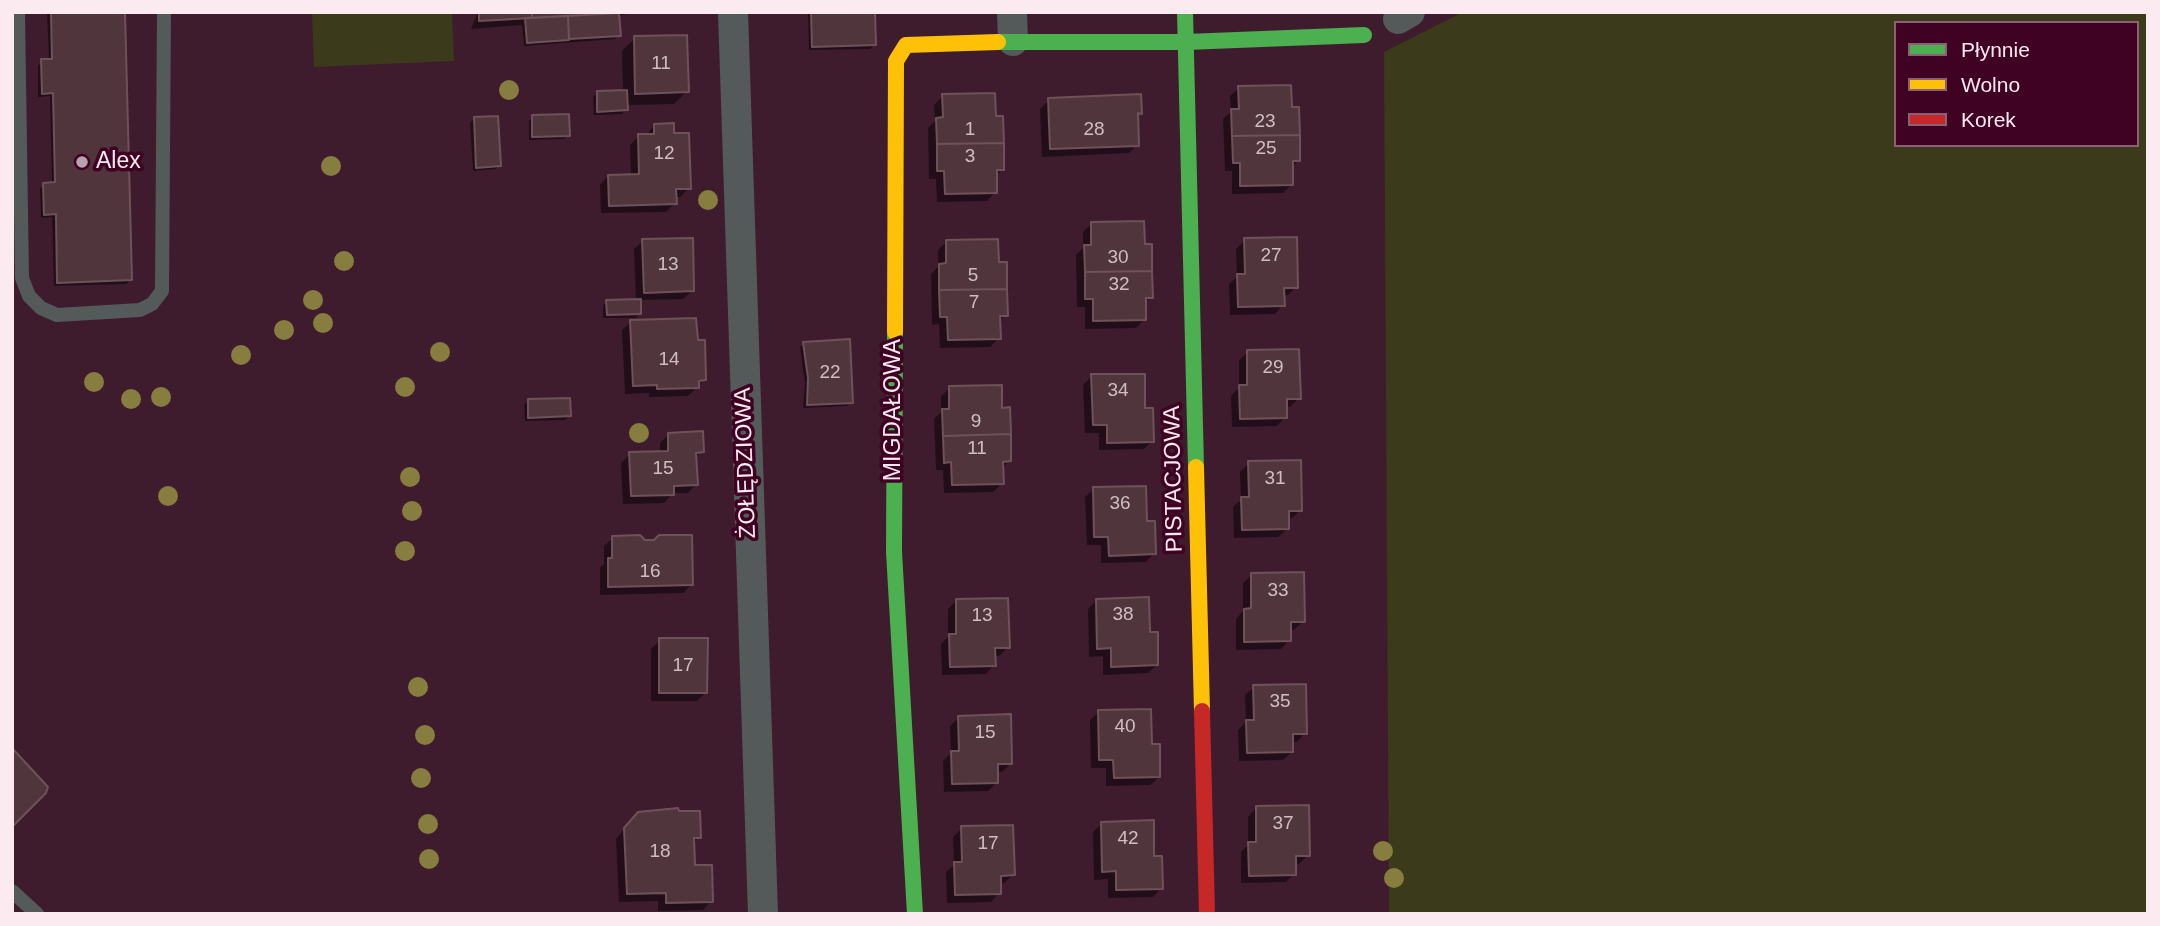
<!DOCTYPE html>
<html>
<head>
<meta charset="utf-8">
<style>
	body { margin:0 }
	#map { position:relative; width:2160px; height:926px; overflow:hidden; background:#3e1c2d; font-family:Helvetica,sans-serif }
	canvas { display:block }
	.frame { position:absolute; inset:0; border:14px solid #fbeaf0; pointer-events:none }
	.legend { position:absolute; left:1894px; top:21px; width:245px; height:126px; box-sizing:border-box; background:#400223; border:2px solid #8b5f75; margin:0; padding:9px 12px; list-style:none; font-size:21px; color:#fbeaf0 }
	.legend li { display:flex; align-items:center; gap:14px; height:35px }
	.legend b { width:35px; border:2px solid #8b5f75 }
</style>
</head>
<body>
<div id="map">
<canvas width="2160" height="926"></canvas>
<div class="frame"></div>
<ul class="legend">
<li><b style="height:9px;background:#4caf50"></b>Płynnie</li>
<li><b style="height:9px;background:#ffc107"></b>Wolno</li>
<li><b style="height:9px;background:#c62828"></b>Korek</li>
</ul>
</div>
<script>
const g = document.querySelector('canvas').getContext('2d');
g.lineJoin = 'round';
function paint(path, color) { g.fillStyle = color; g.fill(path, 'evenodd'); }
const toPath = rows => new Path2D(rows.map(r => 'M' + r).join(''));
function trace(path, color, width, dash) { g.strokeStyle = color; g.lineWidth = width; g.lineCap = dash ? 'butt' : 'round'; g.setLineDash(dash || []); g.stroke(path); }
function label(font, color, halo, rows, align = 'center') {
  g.font = font + ' Helvetica,sans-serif'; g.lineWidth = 7; g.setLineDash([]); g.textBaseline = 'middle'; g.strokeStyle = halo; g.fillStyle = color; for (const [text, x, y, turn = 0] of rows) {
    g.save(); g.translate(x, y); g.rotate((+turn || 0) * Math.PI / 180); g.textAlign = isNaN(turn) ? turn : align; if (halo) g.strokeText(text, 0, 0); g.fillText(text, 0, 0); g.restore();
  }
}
paint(toPath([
	[312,12,452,12,454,61,314,67],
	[1463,12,2148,12,2148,914,1389,914,1384,52],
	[1896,23,2137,23,2137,145,1896,145]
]), '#3b3a1a');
paint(toPath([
	[47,12,124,12,130,280,126,284,54,286,52,217,41,218,40,188,52,184,50,96,38,97,38,65,49,61],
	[478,12,578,12,578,17,600,16,600,12,638,12,618,16,619,35,615,39,524,46,522,25,471,29],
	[808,12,873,12,874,45,870,49,809,50],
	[635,38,687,91,674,104,626,105,622,114,594,115,593,97,597,93,623,92,622,51],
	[1239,88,1298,161,1291,168,1292,184,1283,193,1232,194,1232,171,1225,171,1223,119,1231,112,1230,96],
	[943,96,994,118,1003,169,995,177,995,192,987,201,937,202,936,179,929,179,928,128,935,121,934,105],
	[1049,100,1140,113,1136,117,1137,145,1129,153,1042,157,1040,109],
	[533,117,568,135,564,139,529,140,529,121],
	[474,119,500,165,496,169,473,171,470,123],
	[654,125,673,135,689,188,680,197,675,197,675,203,666,212,601,213,600,185,608,176,631,176,630,145,639,136,646,136],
	[1092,223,1151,297,1144,304,1144,320,1136,328,1085,329,1085,307,1077,307,1076,255,1083,248,1083,232],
	[1245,240,1296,287,1288,295,1283,296,1283,305,1275,314,1230,315,1229,284,1237,277,1236,249],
	[643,241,692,291,683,299,639,300,639,314,636,318,603,318,603,305,607,302,636,301,634,249],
	[946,242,997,264,1006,315,998,323,999,338,990,347,940,348,939,324,932,325,931,274,938,267,938,250],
	[631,322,704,380,688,396,649,397,649,393,625,394,622,330],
	[804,344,851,402,847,406,803,408,805,383,800,347],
	[1248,352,1299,398,1290,407,1285,407,1285,417,1277,426,1232,427,1231,396,1239,388,1239,360],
	[1092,376,1144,410,1152,441,1144,449,1099,450,1099,433,1085,433,1083,385],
	[950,388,1001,409,1009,461,1002,468,1002,483,993,492,944,493,943,470,936,470,934,419,941,412,941,396],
	[528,401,569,416,565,420,525,421,524,405],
	[668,435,702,451,695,458,696,484,688,493,673,493,664,503,623,504,621,463,630,454,660,453,660,443],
	[1249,463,1301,510,1292,518,1287,519,1287,529,1278,537,1234,538,1233,507,1241,500,1240,472],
	[1094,489,1146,523,1154,553,1146,562,1101,563,1101,545,1087,545,1085,497],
	[613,538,692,584,683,593,600,595,600,568,604,564,604,546],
	[1252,575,1303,621,1294,630,1289,630,1289,640,1281,649,1236,650,1236,619,1243,611,1243,583],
	[1097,600,1148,634,1157,665,1148,673,1103,675,1103,656,1089,657,1088,609],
	[956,601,1008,647,999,656,994,656,994,665,986,674,942,675,941,644,948,637,948,609],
	[660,640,706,692,697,701,651,701,651,649],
	[1254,687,1305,733,1297,742,1291,742,1292,752,1283,760,1239,761,1238,730,1246,722,1245,695],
	[1099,712,1151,746,1159,777,1150,785,1106,786,1106,768,1091,768,1090,720],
	[959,717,1010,764,1002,772,997,772,997,782,988,791,944,792,943,761,951,753,950,726],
	[1256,808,1308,855,1299,864,1294,864,1294,874,1286,882,1241,883,1241,852,1248,845,1248,817],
	[677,813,699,837,693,844,693,867,711,901,703,910,658,911,658,901,619,902,616,839,630,823],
	[1102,823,1153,858,1161,888,1153,897,1108,898,1108,879,1094,880,1093,832],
	[962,828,1013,875,1004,883,999,883,999,893,991,902,947,903,946,872,954,865,953,837]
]), '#0007');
const building = toPath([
	[51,12,125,12,132,280,57,283,56,214,44,215,43,183,55,182,53,93,42,94,41,59,52,59,51,12],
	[532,12,579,12,580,15,532,18,532,12],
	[532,12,532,18,479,21,479,13,532,12],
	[811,12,875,12,876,45,812,47,811,12],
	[619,13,621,36,569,39,568,16,619,13],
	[568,16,569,40,527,43,525,18,568,16],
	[687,35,689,92,635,94,634,36,687,35],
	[1291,85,1292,107,1299,107,1300,135,1232,136,1231,109,1239,109,1238,86,1291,85],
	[627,90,628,110,597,112,597,91,627,90],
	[995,93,996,116,1003,116,1004,143,937,144,936,118,943,117,942,94,995,93],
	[1141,94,1142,114,1138,113,1139,146,1050,149,1048,98,1141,94],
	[569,114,570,136,532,137,532,115,569,114],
	[498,116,501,166,476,168,474,117,498,116],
	[674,123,674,133,689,133,691,189,676,189,677,204,609,206,608,175,639,174,638,134,654,134,654,124,674,123],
	[1300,135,1300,161,1293,161,1293,185,1240,186,1240,163,1233,163,1232,136,1300,135],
	[1004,143,1004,170,997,170,997,193,945,194,944,171,937,171,937,144,1004,143],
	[1144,221,1145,244,1152,244,1152,271,1085,272,1084,245,1091,245,1091,222,1144,221],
	[1297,237,1298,288,1284,288,1285,306,1238,307,1237,274,1245,274,1244,238,1297,237],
	[693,238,694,291,644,293,642,239,693,238],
	[998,239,999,262,1007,262,1007,289,939,290,939,264,946,263,946,240,998,239],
	[1152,271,1153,298,1146,298,1146,320,1093,321,1093,299,1085,299,1085,272,1152,271],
	[1007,289,1008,316,1000,316,1001,339,948,340,947,317,940,317,939,290,1007,289],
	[641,299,641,314,607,315,606,300,641,299],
	[696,318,698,340,705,340,706,380,699,381,699,388,657,389,657,385,633,386,630,320,696,318],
	[850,339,853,403,807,405,808,378,803,342,850,339],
	[1299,349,1301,399,1287,399,1287,418,1240,419,1239,385,1247,385,1247,350,1299,349],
	[1091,374,1145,374,1145,408,1153,408,1154,442,1107,443,1107,425,1093,425,1091,374],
	[1002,385,1002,408,1010,407,1011,434,943,436,942,409,949,409,949,386,1002,385],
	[570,398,571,416,528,418,528,399,570,398],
	[703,431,704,452,696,453,698,485,674,486,674,495,631,496,629,452,668,451,668,433,703,431],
	[1011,434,1011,461,1003,462,1004,484,952,485,951,462,944,463,943,436,1011,434],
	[1301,460,1302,511,1289,511,1289,529,1242,530,1241,497,1249,497,1248,461,1301,460],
	[1146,486,1147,521,1155,521,1156,554,1109,556,1108,537,1094,537,1093,487,1146,486],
	[640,535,645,540,654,540,659,535,692,535,693,585,608,587,608,558,612,558,612,536,640,535],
	[1304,572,1305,622,1291,622,1291,641,1244,642,1244,609,1251,608,1251,573,1304,572],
	[1149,597,1150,632,1158,632,1158,665,1111,667,1111,648,1097,649,1096,599,1149,597],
	[1008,598,1010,648,995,648,996,666,950,667,949,634,956,634,956,599,1008,598],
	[659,638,708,638,707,693,659,693,659,638],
	[1306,684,1307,734,1293,734,1293,752,1247,753,1246,720,1254,720,1253,685,1306,684],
	[1151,709,1152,744,1160,744,1160,777,1114,778,1113,760,1099,760,1098,710,1151,709],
	[1011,714,1012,764,998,764,998,783,952,784,951,751,959,751,958,716,1011,714],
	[12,748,48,787,46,793,12,827,12,748],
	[1309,805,1310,856,1296,856,1296,875,1249,876,1248,842,1256,842,1256,806,1309,805],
	[678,808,679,811,700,811,701,838,694,838,695,865,712,865,713,902,666,903,666,893,627,894,624,828,638,812,678,808],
	[1154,820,1154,856,1162,856,1163,889,1116,890,1116,871,1102,872,1101,822,1154,820],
	[1013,825,1015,875,1001,876,1001,894,955,895,954,862,962,862,961,826,1013,825]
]);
paint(building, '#50353d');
trace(building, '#6f515a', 2);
trace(toPath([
	[18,12,22,278,29,296,41,308,57,315,140,310,152,304,162,291,164,12],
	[12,891,37,914]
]), '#545a59', 14);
trace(toPath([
	[733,12,763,914],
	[1012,12,1013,41],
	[1398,19,1410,12]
]), '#545a59', 30);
trace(toPath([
	[1185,12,1196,467],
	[998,42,1186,42,1364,35],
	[895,332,894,552,915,914]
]), '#4caf50', 16);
trace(toPath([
	[895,332,896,61,906,45,998,42],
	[1196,467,1202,711]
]), '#ffc107', 16);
trace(toPath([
	[1202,711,1207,914]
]), '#c62828', 16);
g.fillStyle = '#867d3e';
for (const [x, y] of [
	[509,90],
	[331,166],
	[708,200],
	[344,261],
	[313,300],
	[323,323],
	[284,330],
	[440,352],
	[241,355],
	[94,382],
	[405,387],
	[161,397],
	[131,399],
	[639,433],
	[410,477],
	[168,496],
	[412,511],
	[405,551],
	[418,687],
	[425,735],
	[421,778],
	[428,824],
	[1383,851],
	[429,859],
	[1394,878]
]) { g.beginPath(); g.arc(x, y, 10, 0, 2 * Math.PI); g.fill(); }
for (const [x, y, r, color] of [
	[82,162,7,"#b9a2ac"]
]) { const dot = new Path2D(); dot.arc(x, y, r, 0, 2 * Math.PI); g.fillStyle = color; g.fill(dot); trace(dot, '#400223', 2.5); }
label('19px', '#d0bdc3', null, [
	["11",661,64],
	["23",1265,122],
	["1",970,130],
	["28",1094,130],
	["25",1266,149],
	["12",664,154],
	["3",970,157],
	["27",1271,256],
	["30",1118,258],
	["13",668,265],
	["5",973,276],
	["32",1119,285],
	["7",974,303],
	["14",669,360],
	["29",1273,368],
	["22",830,373],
	["34",1118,391],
	["9",976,422],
	["11",977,449],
	["15",663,469],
	["31",1275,479],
	["36",1120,504],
	["16",650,572],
	["33",1278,591],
	["38",1123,615],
	["13",982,616],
	["17",683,666],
	["35",1280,702],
	["40",1125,727],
	["15",985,733],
	["37",1283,824],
	["42",1128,839],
	["17",988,844],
	["18",660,852]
]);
label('23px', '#fbeaf0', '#400223', [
	["Alex",96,162]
], 'left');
label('23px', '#fbeaf0', '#400223', [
	["MIGDAŁOWA",894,410,-90],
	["ŻOŁĘDZIOWA",746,463,-92],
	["PISTACJOWA",1174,479,-91]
]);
</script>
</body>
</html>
